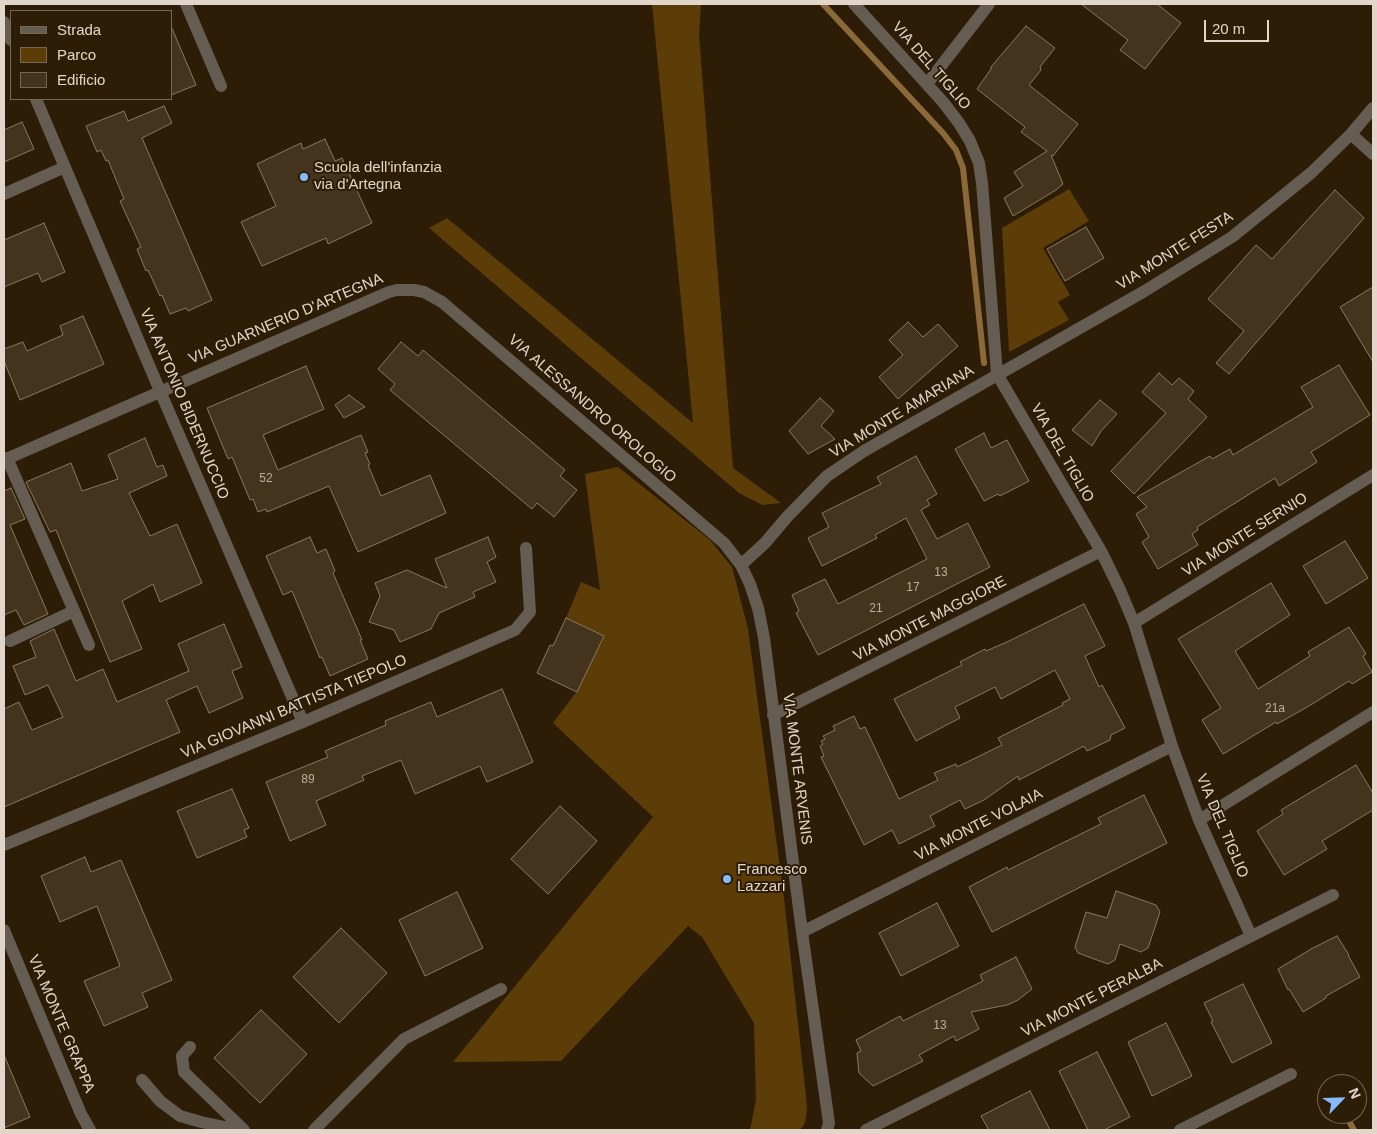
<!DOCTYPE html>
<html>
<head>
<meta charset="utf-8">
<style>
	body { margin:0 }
	#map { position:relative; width:1377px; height:1134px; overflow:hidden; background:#2d1d07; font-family:Arial,sans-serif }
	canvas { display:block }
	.frame { position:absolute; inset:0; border:5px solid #e1d6c9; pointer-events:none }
	.legend { position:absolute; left:10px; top:10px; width:162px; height:90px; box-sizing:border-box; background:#2d1d07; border:1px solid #756755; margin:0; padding:6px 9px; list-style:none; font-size:15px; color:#e1d6c9 }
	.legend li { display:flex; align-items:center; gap:10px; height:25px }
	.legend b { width:25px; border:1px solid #756755 }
	.north { position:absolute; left:1317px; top:1074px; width:50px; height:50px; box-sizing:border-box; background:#2d1d07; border:1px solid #756755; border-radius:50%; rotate:66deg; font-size:14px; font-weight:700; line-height:20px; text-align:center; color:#e1d6c9 }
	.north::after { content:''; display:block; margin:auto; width:18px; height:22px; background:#86bbfb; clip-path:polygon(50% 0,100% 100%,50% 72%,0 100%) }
	.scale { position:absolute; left:1204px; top:20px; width:65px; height:22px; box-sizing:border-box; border:2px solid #e1d6c9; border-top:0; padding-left:6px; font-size:15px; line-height:18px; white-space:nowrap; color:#e1d6c9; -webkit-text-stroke:4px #2d1d07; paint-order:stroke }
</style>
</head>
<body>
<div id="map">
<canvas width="1377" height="1134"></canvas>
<div class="frame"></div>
<ul class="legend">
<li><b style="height:6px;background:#655c52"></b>Strada</li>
<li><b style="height:14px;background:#5d3d07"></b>Parco</li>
<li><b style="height:14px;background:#44341d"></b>Edificio</li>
</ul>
<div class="north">N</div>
<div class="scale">20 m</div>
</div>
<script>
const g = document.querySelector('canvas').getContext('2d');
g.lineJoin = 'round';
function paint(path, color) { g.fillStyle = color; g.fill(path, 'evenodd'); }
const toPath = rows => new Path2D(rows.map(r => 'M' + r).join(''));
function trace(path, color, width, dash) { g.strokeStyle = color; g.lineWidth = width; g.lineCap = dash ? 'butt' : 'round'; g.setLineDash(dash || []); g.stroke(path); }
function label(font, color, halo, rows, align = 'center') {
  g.font = font + ' Arial,sans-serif'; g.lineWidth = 4; g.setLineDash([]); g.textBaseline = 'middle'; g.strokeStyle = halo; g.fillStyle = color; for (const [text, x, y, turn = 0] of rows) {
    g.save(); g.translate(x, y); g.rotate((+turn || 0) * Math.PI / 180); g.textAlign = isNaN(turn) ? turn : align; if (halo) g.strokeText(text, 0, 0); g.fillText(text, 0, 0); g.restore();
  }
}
paint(toPath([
	[652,4,701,4,699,35,733,468,781,503,762,505,739,493,429,228,447,218,693,423],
	[1069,189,1089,221,1043,248,1070,295,1058,302,1069,320,1009,352,1002,228],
	[618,467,710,540,732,567,748,629,784,898,806,1096,807,1111,805,1123,800,1130,750,1130,756,1100,754,1023,702,937,688,926,561,1061,453,1062,653,817,553,723,577,691,603,636,566,618,581,582,600,590,585,474]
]), '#5d3d07');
trace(toPath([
	[823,4,943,133,956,150,963,168,984,363],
	[1345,1114,1354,1130]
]), '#8c6938', 6);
const building = toPath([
	[1081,4,1157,4,1181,23,1145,69,1120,50,1128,40,1081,4],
	[171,26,196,85,171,95,171,26],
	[1026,26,1055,48,1040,67,1041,70,1029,85,1078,124,1053,156,1051,155,1063,184,1056,190,1013,216,1004,198,1023,186,1014,172,1047,151,1021,132,1025,127,977,89,991,69,991,67,1026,26],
	[164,106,172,123,142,138,212,300,188,311,186,308,170,314,162,295,160,296,148,270,146,271,137,249,141,247,120,201,124,199,108,160,106,161,101,150,97,152,86,126,124,111,128,121,164,106],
	[22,122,34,149,4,162,4,130,22,122],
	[325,139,335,161,342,158,372,223,328,244,326,238,262,266,241,222,276,206,257,164,301,143,303,149,325,139],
	[1335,190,1364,218,1229,374,1216,363,1244,331,1208,299,1256,245,1272,259,1335,190],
	[44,223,65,272,42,282,38,273,4,287,4,240,44,223],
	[1086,227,1104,258,1065,281,1047,249,1086,227],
	[1373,287,1373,362,1340,307,1373,287],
	[83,316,104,364,20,400,4,361,4,349,23,342,27,351,63,335,60,326,83,316],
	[908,322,923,337,938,324,958,346,898,399,879,377,903,355,889,340,908,322],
	[401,342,418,356,423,350,565,470,560,476,577,490,554,517,537,503,532,509,390,390,395,384,378,369,401,342],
	[1339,365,1370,415,1311,452,1317,462,1279,486,1275,478,1197,527,1198,530,1192,534,1198,545,1158,569,1142,542,1149,537,1136,514,1147,507,1137,497,1210,456,1212,459,1230,449,1233,455,1313,407,1301,387,1339,365],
	[306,366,324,409,263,435,278,470,361,435,368,452,365,453,370,464,368,465,381,496,430,475,446,513,358,552,329,486,267,512,266,509,258,512,253,499,250,500,232,457,228,459,207,408,306,366],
	[1159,373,1172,385,1179,378,1194,391,1188,399,1207,417,1134,494,1111,471,1166,413,1142,392,1159,373],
	[349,395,365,407,344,418,335,405,349,395],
	[820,398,834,411,821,426,835,439,808,454,789,431,820,398],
	[1100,400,1117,414,1101,431,1092,446,1072,430,1100,400],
	[984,433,991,448,1007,440,1029,481,1000,496,998,494,984,501,955,449,984,433],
	[145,438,157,467,163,465,167,476,129,493,150,536,177,524,202,583,160,602,153,584,122,601,142,649,110,662,56,530,50,532,26,482,71,463,82,491,118,479,108,455,145,438],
	[916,456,937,494,927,500,930,505,921,510,937,539,968,523,990,567,818,655,796,613,799,611,792,595,825,579,838,604,927,559,906,518,875,535,877,538,822,566,808,538,829,527,822,513,881,484,877,477,916,456],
	[11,488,25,519,10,525,48,614,24,625,16,610,4,615,4,491,11,488],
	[310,537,317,553,326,549,335,571,333,573,362,640,360,640,368,659,330,676,322,657,320,658,292,591,283,595,266,556,310,537],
	[488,537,496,557,487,562,496,582,473,592,475,597,439,613,431,629,400,642,394,630,369,622,380,596,375,583,407,570,447,588,435,559,488,537],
	[1345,541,1368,578,1326,604,1303,566,1345,541],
	[1271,583,1290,615,1235,651,1258,689,1310,656,1308,652,1349,627,1366,654,1363,656,1372,672,1352,684,1349,681,1309,706,1277,724,1276,722,1223,754,1202,720,1221,708,1178,639,1271,583],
	[1084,604,1105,646,1085,656,1099,687,1102,685,1125,728,1111,735,1110,740,1087,751,1084,746,1019,780,1018,776,984,800,965,809,960,800,930,816,935,826,899,844,892,830,864,845,821,757,824,756,820,746,823,744,821,741,825,739,823,736,835,730,833,726,854,716,860,729,865,727,899,799,938,780,934,773,956,764,957,767,1002,745,998,738,1063,705,1062,703,1070,699,1055,670,1001,699,995,687,955,707,960,718,916,741,894,699,962,665,960,662,985,649,986,651,1007,642,1084,604],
	[566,618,604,636,577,692,537,673,550,645,553,646,566,618],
	[224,624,242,667,232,671,243,698,209,713,197,686,166,700,180,732,4,807,4,709,19,702,32,730,63,717,48,685,25,695,13,666,36,657,30,641,54,629,76,681,103,669,117,702,189,671,178,644,224,624],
	[502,689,533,762,487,782,480,766,415,794,401,760,362,776,364,780,316,801,326,825,290,841,266,782,328,757,325,751,386,725,385,721,431,702,437,717,502,689],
	[1356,765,1373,793,1373,810,1322,841,1327,849,1284,875,1257,831,1283,814,1281,810,1356,765],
	[232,789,249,828,244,830,247,837,197,858,177,811,232,789],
	[1144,795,1167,843,992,932,969,887,1007,867,1008,870,1101,824,1098,818,1144,795],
	[560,806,597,841,548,894,511,859,560,806],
	[85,857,91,872,121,860,172,980,142,993,148,1007,104,1026,84,981,120,966,97,906,60,922,41,876,85,857],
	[1116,891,1156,905,1160,912,1148,948,1141,952,1120,944,1115,960,1108,964,1078,953,1075,947,1086,912,1107,918,1116,891],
	[457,892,483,948,425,976,399,920,457,892],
	[937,903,959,946,901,976,879,933,937,903],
	[341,928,387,973,339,1023,293,977,341,928],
	[1337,936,1349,955,1348,955,1360,977,1326,996,1326,998,1303,1012,1289,989,1288,990,1278,969,1311,949,1337,936],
	[1016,957,1032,989,1018,1000,1007,1005,971,1012,979,1029,956,1041,954,1036,919,1055,923,1061,873,1086,859,1073,857,1053,861,1051,856,1040,900,1016,903,1021,983,981,980,975,1016,957],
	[1243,984,1272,1043,1232,1063,1211,1022,1213,1021,1204,1003,1243,984],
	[261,1010,307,1054,260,1103,214,1058,261,1010],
	[1166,1023,1192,1076,1152,1096,1128,1042,1166,1023],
	[1097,1052,1130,1117,1104,1130,1088,1130,1059,1071,1097,1052],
	[4,1055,30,1117,4,1128,4,1055],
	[1030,1091,1050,1130,989,1130,981,1116,1030,1091]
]);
paint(building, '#44341d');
trace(building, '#8b785f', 1);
trace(toPath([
	[7,458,89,645],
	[10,641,74,611],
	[190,1047,182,1056,184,1072,244,1130],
	[142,1080,160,1101,180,1116,201,1122,239,1130],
	[314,1130,404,1039,501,989]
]), '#655c52', 12);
trace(toPath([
	[186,4,221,86],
	[854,4,943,102,959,123,970,141,979,163,982,183,997,374,1101,551,1120,590,1134,623,1172,746,1199,820,1251,936],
	[4,22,11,40],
	[927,84,989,4],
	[36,99,160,391,303,722],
	[1351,134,1373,154],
	[4,194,65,167],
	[4,460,389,292,397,290,414,290,424,292,442,302,724,543,741,565,750,584,758,608,764,638,802,932,829,1123,827,1130],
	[741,565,765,543,787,517,827,476,864,451,1143,292,1232,237,1311,173,1351,134,1373,108],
	[1134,623,1373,475],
	[773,715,1101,551],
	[1199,820,1373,712],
	[4,845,303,722,515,630,530,612,526,548],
	[4,930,81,1114,90,1130],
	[802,932,1172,746],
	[866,1130,1333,895],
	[1180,1130,1291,1074]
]), '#655c52', 12);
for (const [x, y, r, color] of [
	[304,177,5,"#86bbfb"],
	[727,879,5,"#86bbfb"]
]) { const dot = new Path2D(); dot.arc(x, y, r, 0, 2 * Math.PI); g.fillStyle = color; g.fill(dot); trace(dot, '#2d1d07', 2); }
label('12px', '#baae9e', null, [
	["52",266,479],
	["13",941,573],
	["17",913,588],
	["21",876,609],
	["21a",1275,709],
	["89",308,780],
	["13",940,1026]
]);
label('15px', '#e1d6c9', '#2d1d07', [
	["VIA DEL TIGLIO",931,66,49],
	["VIA MONTE FESTA",1175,251,-32],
	["VIA GUARNERIO D'ARTEGNA",286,319,-23],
	["VIA ANTONIO BIDERNUCCIO",184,404,67],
	["VIA ALESSANDRO OROLOGIO",592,409,41],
	["VIA MONTE AMARIANA",902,412,-31],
	["VIA DEL TIGLIO",1062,453,60],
	["VIA MONTE SERNIO",1245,535,-32],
	["VIA MONTE MAGGIORE",930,619,-27],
	["VIA GIOVANNI BATTISTA TIEPOLO",294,707,-23],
	["VIA MONTE ARVENIS",797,769,83],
	["VIA MONTE VOLAIA",979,825,-27],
	["VIA DEL TIGLIO",1222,826,67],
	["VIA MONTE PERALBA",1092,998,-27],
	["VIA MONTE GRAPPA",61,1024,67]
]);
label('15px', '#e1d6c9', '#2d1d07', [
	["Scuola dell'infanzia",314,168],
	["via d'Artegna",314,185],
	["Francesco",737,870],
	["Lazzari",737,887]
], 'left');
</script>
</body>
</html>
